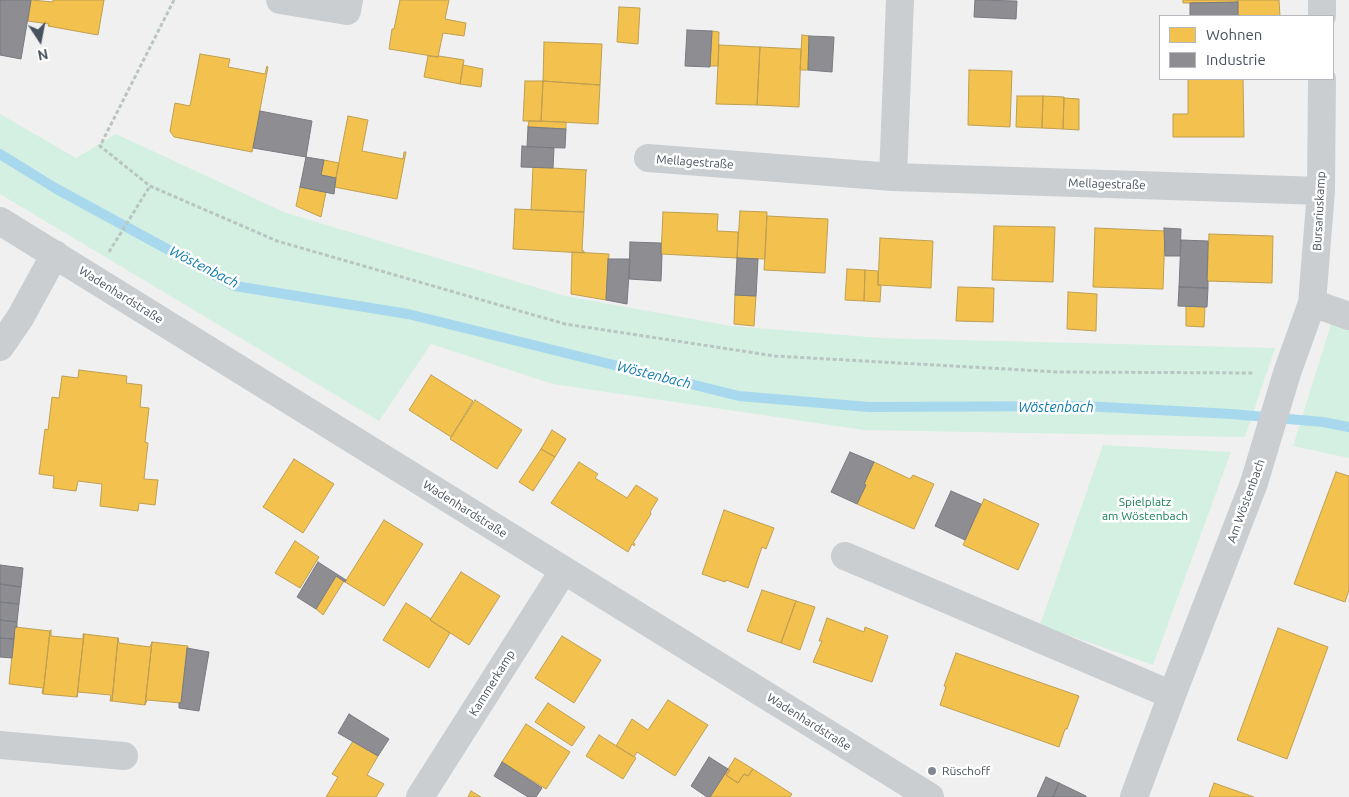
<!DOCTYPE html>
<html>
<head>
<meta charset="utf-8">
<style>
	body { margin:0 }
	#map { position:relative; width:1349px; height:797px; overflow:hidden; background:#f0f0f0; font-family:Ubuntu,sans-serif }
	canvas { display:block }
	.legend { position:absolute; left:1159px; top:15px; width:175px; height:65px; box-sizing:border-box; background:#fff; border:1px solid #b5b9be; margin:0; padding:6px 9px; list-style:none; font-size:15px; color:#47505d }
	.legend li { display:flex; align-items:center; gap:10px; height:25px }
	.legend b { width:25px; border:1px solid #b5b9be }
	.north { position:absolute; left:15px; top:15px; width:50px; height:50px; -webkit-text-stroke:4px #fff; paint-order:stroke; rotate:169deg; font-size:14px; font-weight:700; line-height:20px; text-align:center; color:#47505d }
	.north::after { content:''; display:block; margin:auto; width:18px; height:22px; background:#47505d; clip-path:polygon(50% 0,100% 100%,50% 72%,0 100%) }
</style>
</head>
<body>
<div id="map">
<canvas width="1349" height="797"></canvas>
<ul class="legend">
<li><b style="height:14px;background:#f2c14e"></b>Wohnen</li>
<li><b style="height:14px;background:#8d8d92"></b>Industrie</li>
</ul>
<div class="north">N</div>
</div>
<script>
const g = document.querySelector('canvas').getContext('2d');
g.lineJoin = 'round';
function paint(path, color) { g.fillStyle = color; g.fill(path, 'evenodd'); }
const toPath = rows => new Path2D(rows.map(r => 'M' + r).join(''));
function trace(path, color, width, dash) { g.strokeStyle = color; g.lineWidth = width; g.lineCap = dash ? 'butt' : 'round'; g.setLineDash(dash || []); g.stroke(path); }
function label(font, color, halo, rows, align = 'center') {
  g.font = font + ' Ubuntu,sans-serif'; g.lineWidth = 5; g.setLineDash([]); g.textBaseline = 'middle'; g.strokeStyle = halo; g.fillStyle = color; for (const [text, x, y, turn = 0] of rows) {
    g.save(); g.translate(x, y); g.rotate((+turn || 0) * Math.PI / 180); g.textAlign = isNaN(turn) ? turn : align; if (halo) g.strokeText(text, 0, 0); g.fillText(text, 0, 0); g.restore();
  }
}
paint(toPath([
	[0,114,76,158,116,134,286,213,565,296,731,326,881,338,1275,348,1245,437,864,430,553,384,431,344,379,421,0,194],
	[1332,321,1349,327,1349,458,1293,446],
	[1103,445,1231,452,1153,665,1040,625]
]), '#d3f0e2');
const homes = toPath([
	[31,0,53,2,53,0,104,0,98,35,48,26,49,24,28,21,31,0],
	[400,0,449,0,445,19,466,23,464,36,443,33,438,57,389,49,392,29,394,29,400,0],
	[1183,0,1237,0,1237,3,1183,3,1183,0],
	[1237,0,1279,0,1280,16,1238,16,1237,0],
	[619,7,640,8,638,44,617,42,619,7],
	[712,31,719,32,718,66,710,66,712,31],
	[802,35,809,36,808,70,800,70,802,35],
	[544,42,602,44,600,85,543,81,544,42],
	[719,45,760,47,757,105,716,104,719,45],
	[760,47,801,49,799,107,757,105,760,47],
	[200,54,230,59,228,67,265,74,267,66,268,67,252,152,174,137,170,131,175,103,190,106,200,54],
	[428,56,438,57,439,56,464,60,460,84,424,77,428,56],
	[463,65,483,69,481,87,460,84,463,65],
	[969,70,1012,71,1010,127,968,125,969,70],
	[1188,79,1243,79,1244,137,1173,137,1173,114,1188,114,1188,79],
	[525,81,543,81,541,121,523,121,525,81],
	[543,81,600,85,598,124,541,121,543,81],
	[1017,96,1043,96,1042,128,1016,127,1017,96],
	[1043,96,1064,97,1063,129,1042,128,1043,96],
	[1064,98,1079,99,1079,130,1063,129,1064,98],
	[348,116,368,120,362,151,403,159,404,152,406,152,397,199,334,187,348,116],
	[529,121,566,122,566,129,528,127,529,121],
	[324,160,339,163,336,178,321,175,324,160],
	[533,167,587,170,586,171,584,212,531,210,533,167],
	[300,187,326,192,321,217,296,206,300,187],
	[515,209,584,212,582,251,584,251,584,253,513,249,515,209],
	[740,211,767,212,765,259,737,258,740,211],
	[663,212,718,214,717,231,738,232,737,258,661,254,663,212],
	[767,216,828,219,825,273,764,270,767,216],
	[994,226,1055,227,1053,282,992,280,994,226],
	[1095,228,1165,231,1163,289,1093,287,1095,228],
	[1209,234,1273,236,1272,283,1207,281,1209,234],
	[880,238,933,241,931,288,878,285,880,238],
	[572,252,609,254,606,300,571,294,572,252],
	[847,269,865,270,864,301,845,300,847,269],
	[865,270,878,271,878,285,881,286,880,302,864,301,865,270],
	[958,287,994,288,993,322,956,321,958,287],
	[1068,292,1097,294,1096,331,1067,329,1068,292],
	[735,295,756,296,754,326,734,324,735,295],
	[1186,306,1205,307,1204,327,1186,326,1186,306],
	[79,370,127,376,126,383,142,385,140,407,149,408,145,442,148,443,144,479,158,480,155,505,139,503,138,511,100,506,102,484,78,481,76,491,53,488,54,476,39,474,45,429,48,430,52,397,59,398,62,376,78,378,79,370],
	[431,375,473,401,451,437,409,410,431,375],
	[475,400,522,430,497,469,450,439,475,400],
	[552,430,566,439,555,457,541,449,552,430],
	[541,449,555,457,533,491,519,482,541,449],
	[294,459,334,484,303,533,263,507,294,459],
	[579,462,598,474,595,478,627,498,636,485,658,499,650,512,651,514,633,543,635,544,634,546,632,544,628,552,551,503,579,462],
	[874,462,910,479,913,475,934,484,914,529,857,504,866,485,864,484,874,462],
	[1336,472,1349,476,1349,590,1345,602,1294,584,1336,472],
	[984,499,1039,524,1018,570,963,545,984,499],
	[724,510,774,528,766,549,762,547,748,588,726,580,725,582,702,574,724,510],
	[384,520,423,544,384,606,345,582,384,520],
	[295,541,319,557,300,588,275,573,295,541],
	[461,572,500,596,469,645,430,620,461,572],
	[336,576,344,581,323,615,316,609,336,576],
	[762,590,796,601,781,643,747,631,762,590],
	[796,601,815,607,800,650,781,643,796,601],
	[406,603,431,619,430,620,450,633,429,668,383,640,406,603],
	[827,618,864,632,865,627,888,636,872,682,813,662,822,641,819,641,827,618],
	[15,627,50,631,43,694,42,693,43,688,9,684,15,627],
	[1278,628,1328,647,1287,759,1237,740,1278,628],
	[51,630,51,636,83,639,83,634,84,634,77,697,43,694,50,631,51,630],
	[84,634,118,638,112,701,110,701,111,695,78,692,77,697,84,634],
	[562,636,601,660,574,703,535,678,562,636],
	[118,638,119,643,150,647,152,642,145,705,112,701,118,638],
	[152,642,188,646,181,703,147,700,145,705,152,642],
	[956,653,1079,696,1067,729,1065,729,1059,747,940,705,946,687,944,686,956,653],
	[668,700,708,725,675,776,637,752,634,757,616,746,632,719,648,730,668,700],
	[548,703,585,727,572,746,535,722,548,703],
	[526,724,570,752,546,789,502,762,526,724],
	[599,735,636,758,623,779,586,756,599,735],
	[353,741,378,756,367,775,384,784,376,797,326,797,338,777,332,774,353,741],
	[735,758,753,769,748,776,744,774,738,783,726,775,730,770,728,769,735,758],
	[728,769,730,770,726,775,738,783,744,774,748,776,753,769,792,794,790,797,710,797,728,769],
	[1214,783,1254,797,1209,797,1214,783],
	[471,791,481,797,468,797,471,791]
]);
paint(homes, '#f2c14e');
trace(homes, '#bf9f52', 1);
const industry = toPath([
	[0,0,31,0,21,59,0,55,0,0],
	[975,0,1017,1,1016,19,974,17,975,0],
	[1238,2,1238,16,1190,16,1190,3,1238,2],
	[687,30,712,31,710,67,685,66,687,30],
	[809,36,834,37,832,72,808,70,809,36],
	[260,111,312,121,306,157,253,148,260,111],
	[528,127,566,129,565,148,527,147,528,127],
	[522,146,554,148,553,168,521,167,522,146],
	[306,157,324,160,321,175,336,178,334,194,300,187,306,157],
	[1164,228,1181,229,1180,256,1165,256,1164,228],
	[1181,240,1208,241,1207,281,1208,281,1208,288,1179,287,1181,240],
	[630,242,661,243,661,254,662,255,661,281,629,279,630,242],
	[737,258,758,259,756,296,735,295,737,258],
	[608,259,630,259,627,304,606,300,608,259],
	[1179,287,1208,288,1207,307,1178,306,1179,287],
	[850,452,874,462,864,484,866,485,857,504,831,492,850,452],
	[951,491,981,504,965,540,935,526,951,491],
	[318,562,346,580,345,582,336,576,316,609,297,597,318,562],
	[0,565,23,568,21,587,0,584,0,565],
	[0,584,21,587,19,604,0,602,0,584],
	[0,602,19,604,17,622,0,620,0,602],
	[0,620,17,622,17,627,15,627,14,639,0,638,0,620],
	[0,638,14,639,12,658,0,657,0,638],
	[187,648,209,652,199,711,179,708,179,703,181,703,187,648],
	[349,714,389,739,378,756,338,733,349,714],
	[709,757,728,769,710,797,707,797,691,786,709,757],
	[502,762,542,788,536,797,528,797,494,776,502,762],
	[1046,777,1059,783,1053,797,1037,797,1046,777],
	[1059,783,1086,796,1086,797,1053,797,1059,783]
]);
paint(industry, '#8d8d92');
trace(industry, '#787b82', 1);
trace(toPath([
	[0,154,55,188,235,286,408,314,739,396,869,407,1084,406,1231,414,1323,422,1349,427]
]), '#a8d8ee', 10);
trace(toPath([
	[174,0,100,146,150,186,277,241,565,324,775,356,1059,372,1254,373],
	[109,252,150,186]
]), '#b8c5c2', 3, [4, 2.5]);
trace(toPath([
	[280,0,347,11,349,0],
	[1322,16,1322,0],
	[1322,79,1321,191,1312,303,1349,316],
	[648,158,893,177,1321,191],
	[893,177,900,0],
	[0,221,930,797],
	[0,347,20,318,55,254],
	[845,556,1172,695],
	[0,745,124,756],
	[420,797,564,570],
	[1134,797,1172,695,1254,483,1287,373,1312,303]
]), '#cbced1', 28);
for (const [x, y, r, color] of [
	[932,771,5,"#828890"]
]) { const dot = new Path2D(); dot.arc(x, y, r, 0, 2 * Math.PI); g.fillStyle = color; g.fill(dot); trace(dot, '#fff', 2); }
label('12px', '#47505d', '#fff', [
	["Mellagestraße",695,162,4],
	["Mellagestraße",1107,184,2],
	["Bursariuskamp",1319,211,-87],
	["Wadenhardstraße",121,295,32],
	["Am Wöstenbach",1246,501,-70],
	["Wadenhardstraße",465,509,32],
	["Kammerkamp",492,683,-58],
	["Wadenhardstraße",809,722,32]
]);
label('12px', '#158056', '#fff', [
	["Spielplatz",1145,502],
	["am Wöstenbach",1145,516]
]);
label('12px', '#47505d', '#fff', [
	["Rüschoff",942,771]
], 'left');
label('italic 14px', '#0a79ac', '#fff', [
	["Wöstenbach",204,267,27],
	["Wöstenbach",654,375,14],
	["Wöstenbach",1056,407]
]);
</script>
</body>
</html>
